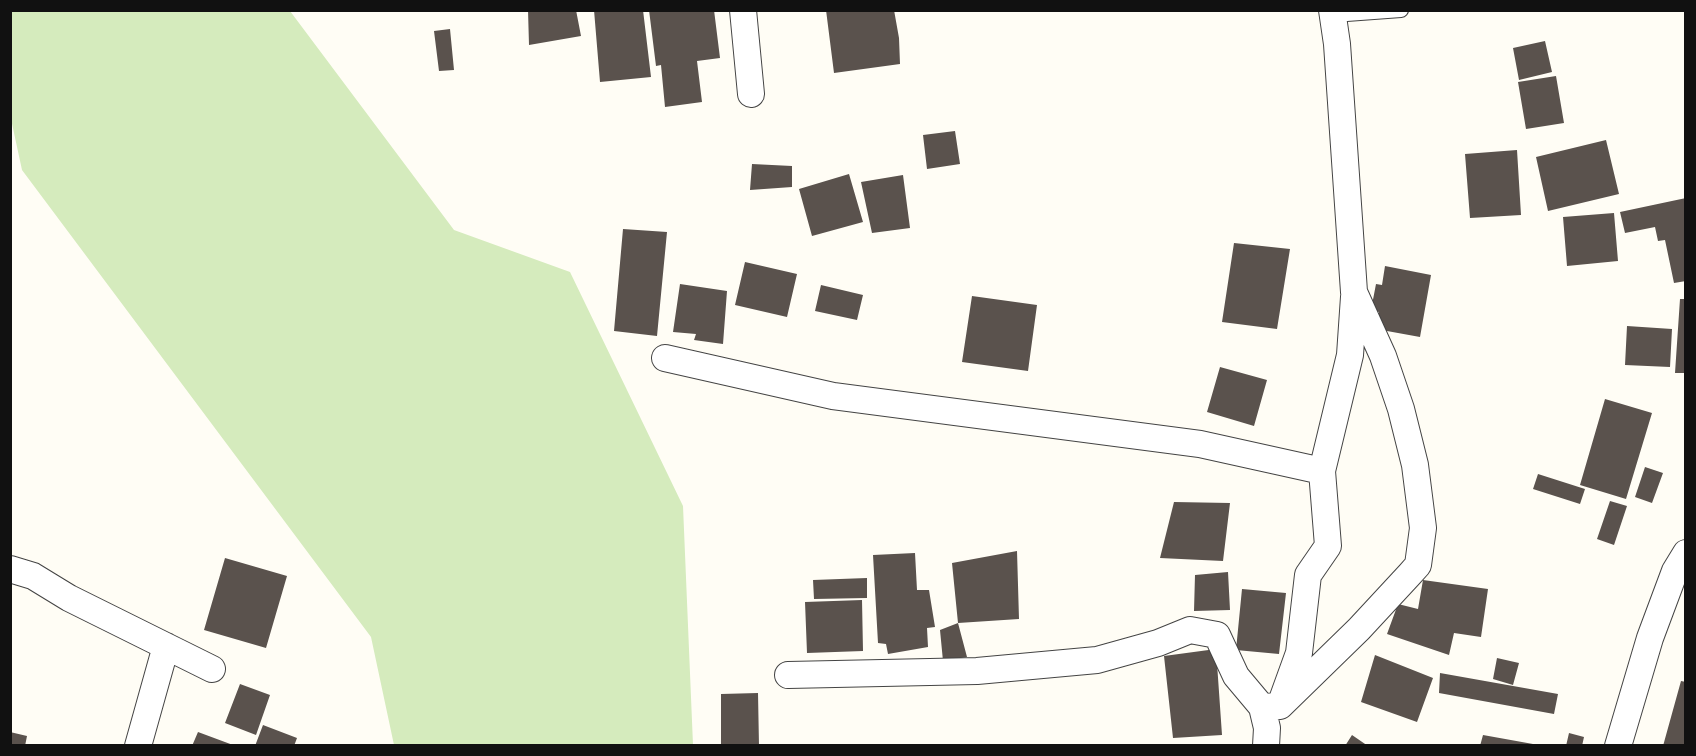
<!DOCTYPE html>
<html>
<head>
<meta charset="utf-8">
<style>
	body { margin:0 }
	#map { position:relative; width:1696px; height:756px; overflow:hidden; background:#fffdf5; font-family:"Roboto Serif",serif }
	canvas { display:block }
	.frame { position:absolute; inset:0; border:12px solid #111; pointer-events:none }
</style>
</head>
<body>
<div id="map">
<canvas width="1696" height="756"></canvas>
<div class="frame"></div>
</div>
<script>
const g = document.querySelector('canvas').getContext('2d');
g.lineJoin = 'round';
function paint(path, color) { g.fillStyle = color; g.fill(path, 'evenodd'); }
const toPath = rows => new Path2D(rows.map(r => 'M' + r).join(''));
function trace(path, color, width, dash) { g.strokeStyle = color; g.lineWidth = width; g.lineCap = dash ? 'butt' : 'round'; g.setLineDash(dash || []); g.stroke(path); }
paint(toPath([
	[10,11,290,11,454,230,570,272,683,506,693,745,394,745,371,637,22,170,11,119]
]), '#d5ebbd');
paint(toPath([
	[528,10,576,10,581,36,529,45],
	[594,10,643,10,651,77,600,82],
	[649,10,714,10,720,58,697,61,702,102,665,107,661,65,656,66],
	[826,10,894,10,899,38,900,64,834,73],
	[450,29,454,70,439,71,434,31],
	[1545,41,1552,72,1519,80,1513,48],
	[1556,76,1564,123,1526,129,1518,82],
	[955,131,960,164,927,169,923,135],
	[1606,140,1619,194,1548,211,1536,157],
	[1517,150,1521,215,1470,218,1465,154],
	[752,164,792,166,792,187,750,190],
	[849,174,863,222,812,236,799,189],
	[903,175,910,228,872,233,861,182],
	[1686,198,1686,281,1674,283,1665,240,1658,241,1655,227,1625,233,1620,212],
	[1614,213,1618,261,1567,266,1563,217],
	[623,229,667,232,657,336,614,331],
	[1234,243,1290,249,1277,329,1222,322],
	[745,262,797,274,787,317,735,305],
	[1385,266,1431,275,1420,337,1376,329,1379,312,1371,310,1376,284,1382,285],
	[680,284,727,291,723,344,694,340,696,334,673,332],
	[821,285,863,295,857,320,815,311],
	[972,296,1037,305,1028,371,962,362],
	[1680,299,1686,299,1686,373,1675,373],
	[1627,326,1672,329,1670,367,1625,365],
	[1220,367,1267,380,1254,426,1207,412],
	[1605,399,1652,413,1626,499,1580,485],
	[1645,467,1663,473,1652,503,1635,497],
	[1538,474,1585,489,1580,504,1533,489],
	[1610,501,1627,506,1614,545,1597,539],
	[1174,502,1230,503,1223,561,1160,558],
	[1017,551,1019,619,958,623,952,563],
	[915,553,917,590,929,590,935,627,927,628,928,647,888,654,886,644,878,643,873,555],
	[225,558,287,576,266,648,204,630],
	[1228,572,1230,610,1194,611,1195,575],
	[867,578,867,598,814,599,813,580],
	[1423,580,1488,589,1481,637,1454,633,1449,655,1387,634,1398,604,1418,609],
	[1242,589,1286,593,1279,654,1236,650],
	[862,600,863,651,807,653,805,602],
	[958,623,967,657,943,661,940,630],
	[1216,649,1222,735,1173,738,1164,656],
	[1375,655,1433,678,1417,722,1361,702],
	[1497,658,1519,663,1513,685,1493,679],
	[1440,673,1558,694,1554,714,1439,693],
	[1681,681,1686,682,1686,746,1663,746],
	[240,684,270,695,256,735,225,723],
	[758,693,759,746,721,746,721,694],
	[263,725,297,738,294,746,255,746],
	[10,732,27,736,25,746,10,746],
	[198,732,233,745,233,746,192,746],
	[1569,733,1584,737,1582,746,1566,746],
	[1352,735,1368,746,1345,746],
	[1483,735,1533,744,1533,746,1480,746]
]), '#5a524d');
const service = toPath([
	[1333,15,1401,10]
]);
const minor = toPath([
	[743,10,751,94],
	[665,358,833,396,1200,444,1322,471],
	[10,569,33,576,69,598,212,669],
	[788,675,977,671,1097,660,1158,643,1190,630,1217,635,1236,676,1262,707],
	[1282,700,1299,653,1308,575,1328,546,1322,471,1350,355,1354,297],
	[138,746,166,646],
	[1266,746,1267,728,1262,707,1280,706,1359,629,1410,574,1418,565,1423,528,1415,465,1401,409,1383,356,1354,292,1337,44,1332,10],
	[1618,746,1650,638,1675,571,1686,553]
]);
trace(service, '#444', 16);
trace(minor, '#444', 28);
trace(service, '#fff', 14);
trace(minor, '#fff', 26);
</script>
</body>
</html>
